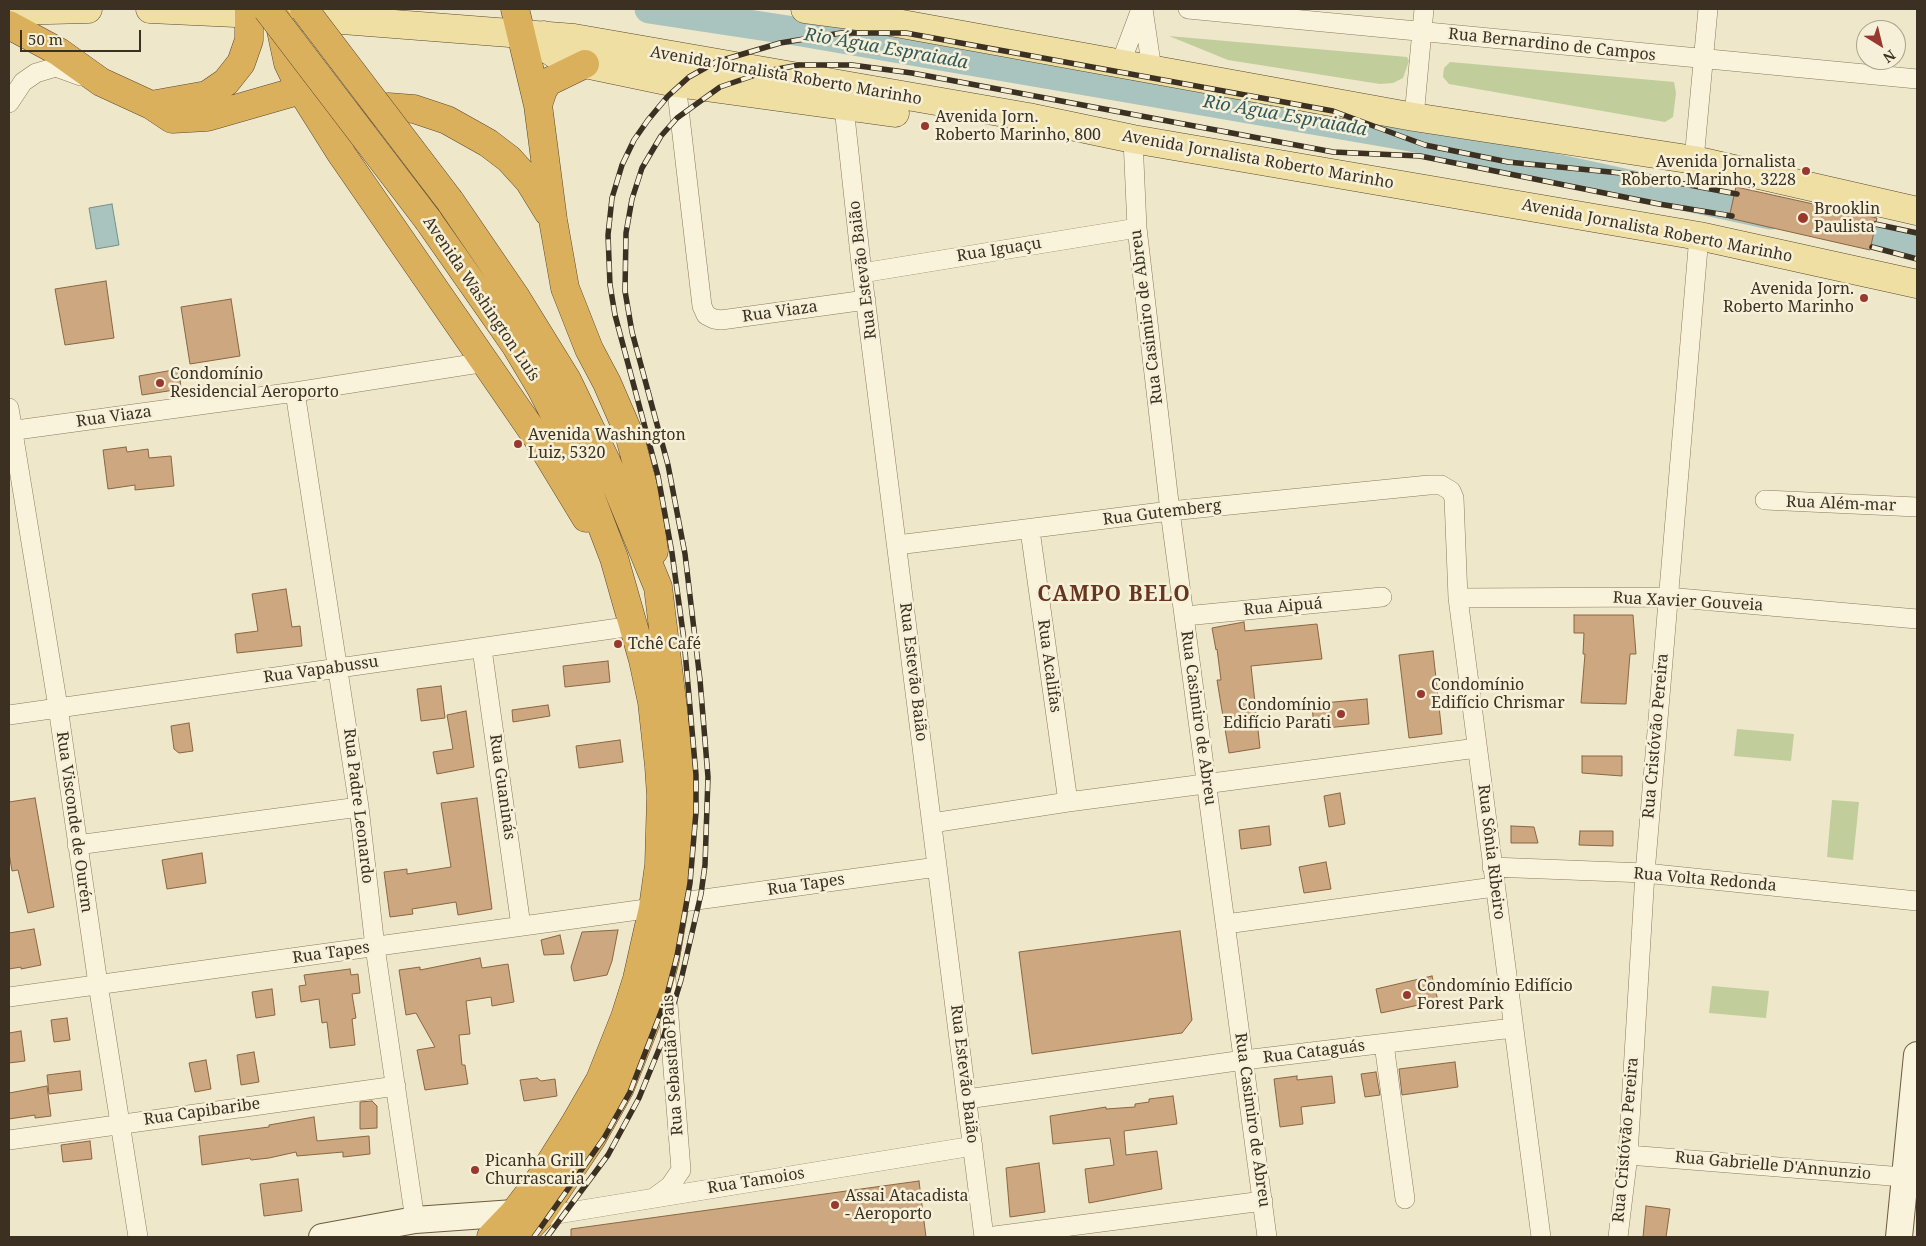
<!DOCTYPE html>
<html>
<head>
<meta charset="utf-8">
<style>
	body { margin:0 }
	#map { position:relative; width:1926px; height:1246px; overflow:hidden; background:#eee7c9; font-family:"Noto Serif",serif }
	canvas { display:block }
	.frame { position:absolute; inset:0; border:10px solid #3b3021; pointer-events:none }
	.north { position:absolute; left:1856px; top:20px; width:50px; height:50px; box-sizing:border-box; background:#f6f0d8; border:1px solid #aba38f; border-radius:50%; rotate:144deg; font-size:14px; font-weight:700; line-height:20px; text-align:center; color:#3b3021 }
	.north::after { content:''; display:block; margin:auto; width:18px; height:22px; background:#99382e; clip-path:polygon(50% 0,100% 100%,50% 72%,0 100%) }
	.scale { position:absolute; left:20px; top:30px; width:121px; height:22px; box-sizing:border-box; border:2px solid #3b3021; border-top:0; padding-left:6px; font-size:15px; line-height:18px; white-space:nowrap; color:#3b3021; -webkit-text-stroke:4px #f6f0d8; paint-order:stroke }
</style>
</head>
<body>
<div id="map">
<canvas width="1926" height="1246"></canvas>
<div class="frame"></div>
<div class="north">N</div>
<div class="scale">50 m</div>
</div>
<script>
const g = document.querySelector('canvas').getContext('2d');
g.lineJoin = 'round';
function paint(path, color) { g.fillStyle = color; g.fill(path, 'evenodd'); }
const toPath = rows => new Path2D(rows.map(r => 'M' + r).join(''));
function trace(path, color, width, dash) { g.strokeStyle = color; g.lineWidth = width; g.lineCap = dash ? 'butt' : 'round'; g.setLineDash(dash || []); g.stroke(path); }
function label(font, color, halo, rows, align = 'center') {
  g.font = font + ' "Noto Serif",serif'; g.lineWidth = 5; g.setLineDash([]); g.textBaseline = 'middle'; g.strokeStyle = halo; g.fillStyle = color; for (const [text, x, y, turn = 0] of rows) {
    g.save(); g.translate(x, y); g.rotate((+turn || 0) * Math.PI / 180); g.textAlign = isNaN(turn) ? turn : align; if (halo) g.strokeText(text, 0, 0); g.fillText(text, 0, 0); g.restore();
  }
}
paint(toPath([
	[1169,36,1407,57,1409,61,1403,78,1393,83,1380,84,1228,60],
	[1450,62,1674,82,1676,93,1673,117,1665,122,1449,84,1443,77,1444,68],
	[1737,729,1794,734,1791,761,1734,756],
	[1832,800,1859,802,1853,860,1827,857],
	[1712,986,1769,991,1766,1018,1709,1013]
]), '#c2cd9c');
const water = toPath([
	[112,204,119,245,96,249,89,208,112,204]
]);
paint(water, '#a9c3be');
trace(water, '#70918c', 1);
trace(toPath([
	[649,9,801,32,1411,137,1771,215],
	[1834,227,1917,245]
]), '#a9c3be', 29);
const building = toPath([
	[1736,187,1877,218,1870,250,1729,218,1736,187],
	[106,281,114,338,65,345,55,289,106,281],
	[231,299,240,356,190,364,181,307,231,299],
	[179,369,181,389,142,395,139,376,179,369],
	[126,447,127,452,148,449,149,458,171,456,174,486,135,490,135,485,108,489,103,450,126,447],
	[286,589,292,627,300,626,302,646,237,653,235,634,258,631,252,594,286,589],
	[1574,615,1633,615,1636,654,1630,654,1626,704,1581,703,1585,654,1583,654,1584,633,1574,633,1574,615],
	[1244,622,1245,631,1317,624,1322,659,1251,666,1260,748,1229,753,1217,680,1221,680,1217,649,1216,650,1212,628,1244,622],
	[1433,651,1442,734,1409,738,1399,655,1433,651],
	[608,661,610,682,565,687,563,666,608,661],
	[441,686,445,718,421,721,417,689,441,686],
	[1367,699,1369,724,1314,729,1312,704,1367,699],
	[548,705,550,716,513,722,512,710,548,705],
	[466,711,474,767,437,774,433,752,453,749,447,715,466,711],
	[189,723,193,751,179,753,174,749,171,726,189,723],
	[620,740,623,762,579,768,576,746,620,740],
	[1582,756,1622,756,1622,776,1582,773,1582,756],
	[1340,793,1345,824,1329,827,1324,796,1340,793],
	[35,798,54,907,28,913,18,870,12,871,9,853,9,802,35,798],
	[477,798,492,909,458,915,456,902,412,909,413,914,390,917,384,872,407,869,407,874,451,867,441,803,477,798],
	[1269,826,1271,845,1241,849,1239,830,1269,826],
	[1511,826,1534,827,1538,843,1511,843,1511,826],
	[1580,831,1613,831,1613,846,1579,845,1580,831],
	[202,853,206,883,167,889,162,860,202,853],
	[1326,862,1331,889,1304,893,1299,867,1326,862],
	[34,929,41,965,21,969,21,967,9,969,9,933,34,929],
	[618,930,612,961,607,975,574,981,571,967,582,932,618,930],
	[1180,931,1192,1020,1182,1033,1032,1054,1019,952,1180,931],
	[560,935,564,954,544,955,541,940,560,935],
	[480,958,482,968,508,964,514,1002,492,1006,491,997,466,1001,470,1034,459,1035,462,1065,465,1065,468,1084,425,1090,417,1050,435,1047,416,1013,406,1015,399,970,420,967,420,970,480,958],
	[350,969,351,975,358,974,360,993,352,994,356,1018,352,1019,355,1045,330,1048,327,1022,322,1023,319,999,301,1002,299,986,306,985,304,975,350,969],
	[1432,976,1438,1001,1381,1013,1376,989,1432,976],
	[272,989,275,1015,256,1018,252,992,272,989],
	[67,1018,70,1040,54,1042,51,1020,67,1018],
	[21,1031,25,1061,9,1063,9,1033,21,1031],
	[254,1052,259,1082,241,1085,237,1055,254,1052],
	[206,1060,211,1089,195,1092,189,1063,206,1060],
	[1455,1062,1458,1087,1402,1095,1399,1069,1455,1062],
	[80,1071,82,1090,49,1094,47,1075,80,1071],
	[1376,1072,1380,1095,1365,1097,1361,1074,1376,1072],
	[1297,1076,1297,1080,1332,1076,1335,1103,1301,1107,1303,1124,1280,1127,1274,1079,1297,1076],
	[537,1078,541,1081,555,1079,557,1096,524,1101,520,1080,537,1078],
	[47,1086,51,1116,35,1118,35,1115,9,1119,9,1093,47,1086],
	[1173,1096,1177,1124,1124,1131,1126,1155,1157,1151,1162,1189,1089,1203,1085,1169,1114,1165,1110,1138,1053,1144,1050,1116,1106,1107,1106,1109,1135,1107,1135,1104,1149,1102,1149,1099,1173,1096],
	[372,1101,377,1106,377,1128,360,1129,360,1102,372,1101],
	[314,1117,317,1141,369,1136,370,1154,343,1157,343,1152,297,1156,296,1152,269,1158,251,1160,250,1158,202,1165,199,1136,269,1127,269,1125,314,1117],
	[90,1141,92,1159,63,1162,61,1145,90,1141],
	[1039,1163,1045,1212,1010,1217,1006,1168,1039,1163],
	[298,1179,302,1211,264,1216,260,1184,298,1179],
	[919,1181,926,1237,571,1237,571,1229,919,1181],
	[1646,1206,1670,1209,1666,1237,1643,1237,1646,1206]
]);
paint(building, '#cca77f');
trace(building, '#8a6643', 1);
const street = toPath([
	[1143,9,1152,70],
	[1188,9,1917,79],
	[1120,65,1141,9],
	[676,83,702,306,706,315,714,319,721,320,866,300],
	[9,103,23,82,36,73,56,67,81,76],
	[844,107,862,273,984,1237],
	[1414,117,1424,9],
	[1133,139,1137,228,1170,511,1267,1237],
	[1694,160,1708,9],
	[862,273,1137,228],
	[295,392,359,807,375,947,415,1220],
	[9,408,58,707,98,984,138,1237],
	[9,431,295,392,486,362],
	[1765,500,1917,507],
	[1030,530,1068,802],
	[897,545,1170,511,1429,485,1441,485,1451,491,1454,498,1458,598,1541,1237],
	[1458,598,1667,597,1917,619],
	[1185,616,1382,597],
	[482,649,521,926],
	[9,715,633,626],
	[932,823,1068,802,1477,748],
	[77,845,359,807],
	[1492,867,1645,873,1917,901],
	[675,903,937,867],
	[1226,924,1494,887],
	[9,997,653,908],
	[1384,1044,1405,1199],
	[967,1099,1244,1060,1513,1028],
	[9,1140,396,1086],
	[1628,1155,1916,1178],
	[655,1197,670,1186,681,1170,666,979],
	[539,1217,973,1146],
	[987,1237,1263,1201],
	[1618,1237,1628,1155,1645,873,1699,236]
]);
const secondary = toPath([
	[322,1237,415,1220,514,1213],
	[1899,1237,1917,1055]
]);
const primary = toPath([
	[150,9,278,15,574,38,1028,117,1133,139,1699,236,1917,284],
	[805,9,858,16,1414,117,1694,160,1917,211],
	[9,11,88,9],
	[544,35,549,50,558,56,585,64,676,83,895,113]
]);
const highway = toPath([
	[515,9,538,105,553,220,565,288,589,349,607,383,629,434,647,501,654,551],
	[279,21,288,63,301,90,340,152,538,439,586,518],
	[9,25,59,52,101,82,151,105,172,119,207,117,301,90],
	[151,105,207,95,226,82,241,63,249,40,249,9],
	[538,105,543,90,548,82,585,64],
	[341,140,346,128,366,114,388,107,414,109,447,120,488,143,509,159,529,181,548,212],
	[450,201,517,299,567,380,607,463,658,587,680,766,680,830,675,903,665,960,654,1002,620,1088,592,1138,539,1217,520,1237],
	[428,220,516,346,541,388,572,448,614,558,643,660,652,702,659,766,661,796,659,865,653,908,637,979,625,1017,600,1080,574,1125,540,1179,514,1213,491,1237]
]);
trace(street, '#8b7a5d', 20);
trace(secondary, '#6d5b40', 28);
trace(primary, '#594831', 29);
trace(highway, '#594831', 29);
trace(street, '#f9f3dc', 19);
trace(secondary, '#f9f3dc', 26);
trace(primary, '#f0dfa2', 28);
trace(highway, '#dbb05c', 28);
const rail = toPath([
	[1875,224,1917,233],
	[1872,247,1917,259],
	[534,1237,604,1138,630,1092,666,999,677,956,690,883,696,812,696,775,684,640,672,553,658,476,615,315,610,285,608,235,612,198,622,165,634,140,648,120,668,96,689,77,716,62,780,43,841,33,906,33,1333,111,1425,145,1508,162,1631,174,1737,194],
	[547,1237,608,1155,639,1098,662,1042,681,980,701,894,705,865,708,777,700,680,685,554,668,465,632,332,625,291,626,233,632,199,642,168,661,136,677,118,720,87,767,71,799,65,852,65,912,73,1333,152,1420,156,1659,204,1732,216]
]);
trace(rail, '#3b3021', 5.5);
trace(rail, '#f6f0d8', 4, [11]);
const highwayBridge = toPath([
	[267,9,428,220],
	[304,9,450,201]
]);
trace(highwayBridge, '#594831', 29, []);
trace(highwayBridge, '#dbb05c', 28);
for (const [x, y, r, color] of [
	[925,126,5,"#99382e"],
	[1806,171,5,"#99382e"],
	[1803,218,6,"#99382e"],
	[1864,298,5,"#99382e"],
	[160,383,5,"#99382e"],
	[518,444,5,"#99382e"],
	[618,644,5,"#99382e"],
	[1421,694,5,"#99382e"],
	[1341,714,5,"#99382e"],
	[1407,995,5,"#99382e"],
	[475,1170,5,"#99382e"],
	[835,1205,5,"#99382e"]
]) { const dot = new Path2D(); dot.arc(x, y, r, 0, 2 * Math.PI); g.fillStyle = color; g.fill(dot); trace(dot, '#f6f0d8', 2); }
label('16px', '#3b3021', '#f6f0d8', [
	["Rua Bernardino de Campos",1552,45,6],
	["Avenida Jornalista Roberto Marinho",786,76,10],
	["Avenida Jornalista Roberto Marinho",1258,160,10],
	["Avenida Jornalista Roberto Marinho",1657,231,11],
	["Rua Iguaçu",999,250,-9],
	["Rua Estevão Baião",863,270,-97],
	["Avenida Washington Luís",481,299,56],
	["Rua Viaza",780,312,-8],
	["Rua Casimiro de Abreu",1147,317,-97],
	["Rua Viaza",114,417,-8],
	["Rua Além-mar",1841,504,2],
	["Rua Gutemberg",1162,513,-7],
	["Rua Xavier Gouveia",1688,602,3],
	["Rua Aipuá",1283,607,-5],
	["Rua Acalifas",1049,666,82],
	["Rua Vapabussu",321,670,-8],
	["Rua Estevão Baião",913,672,83],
	["Rua Casimiro de Abreu",1198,718,82],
	["Rua Cristóvão Pereira",1656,736,-85],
	["Rua Guaninás",502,787,82],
	["Rua Padre Leonardo",358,806,83],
	["Rua Visconde de Ourém",74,822,82],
	["Rua Sônia Ribeiro",1491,852,83],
	["Rua Volta Redonda",1705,880,5],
	["Rua Tapes",806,885,-8],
	["Rua Tapes",331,953,-8],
	["Rua Cataguás",1314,1052,-7],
	["Rua Sebastião Pais",673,1065,-94],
	["Rua Estevão Baião",964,1074,83],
	["Rua Capibaribe",202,1112,-8],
	["Rua Casimiro de Abreu",1252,1120,82],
	["Rua Cristóvão Pereira",1626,1140,-85],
	["Rua Gabrielle D'Annunzio",1773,1166,5],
	["Rua Tamoios",756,1181,-9]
]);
label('16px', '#3b3021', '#f6f0d8', [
	["Avenida Jorn.",935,117],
	["Roberto Marinho, 800",935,135],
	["Avenida Jornalista",1796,162,"right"],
	["Roberto Marinho, 3228",1796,180,"right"],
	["Brooklin",1814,209],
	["Paulista",1814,227],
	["Avenida Jorn.",1854,289,"right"],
	["Roberto Marinho",1854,307,"right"],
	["Condomínio",170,374],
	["Residencial Aeroporto",170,392],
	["Avenida Washington",528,435],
	["Luiz, 5320",528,453],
	["Tchê Café",628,644],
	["Condomínio",1431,685],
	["Edifício Chrismar",1431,703],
	["Condomínio",1331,705,"right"],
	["Edifício Parati",1331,723,"right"],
	["Condomínio Edifício",1417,986],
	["Forest Park",1417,1004],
	["Picanha Grill",485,1161],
	["Churrascaria",485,1179],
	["Assai Atacadista",845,1196],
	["- Aeroporto",845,1214]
], 'left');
label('italic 18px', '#30595b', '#f6f0d8', [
	["Rio Água Espraiada",886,49,10],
	["Rio Água Espraiada",1285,116,10]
]);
g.letterSpacing = '1px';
label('bold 21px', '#673620', '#f6f0d8', [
	["CAMPO BELO",1114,595]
]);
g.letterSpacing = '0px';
</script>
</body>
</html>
